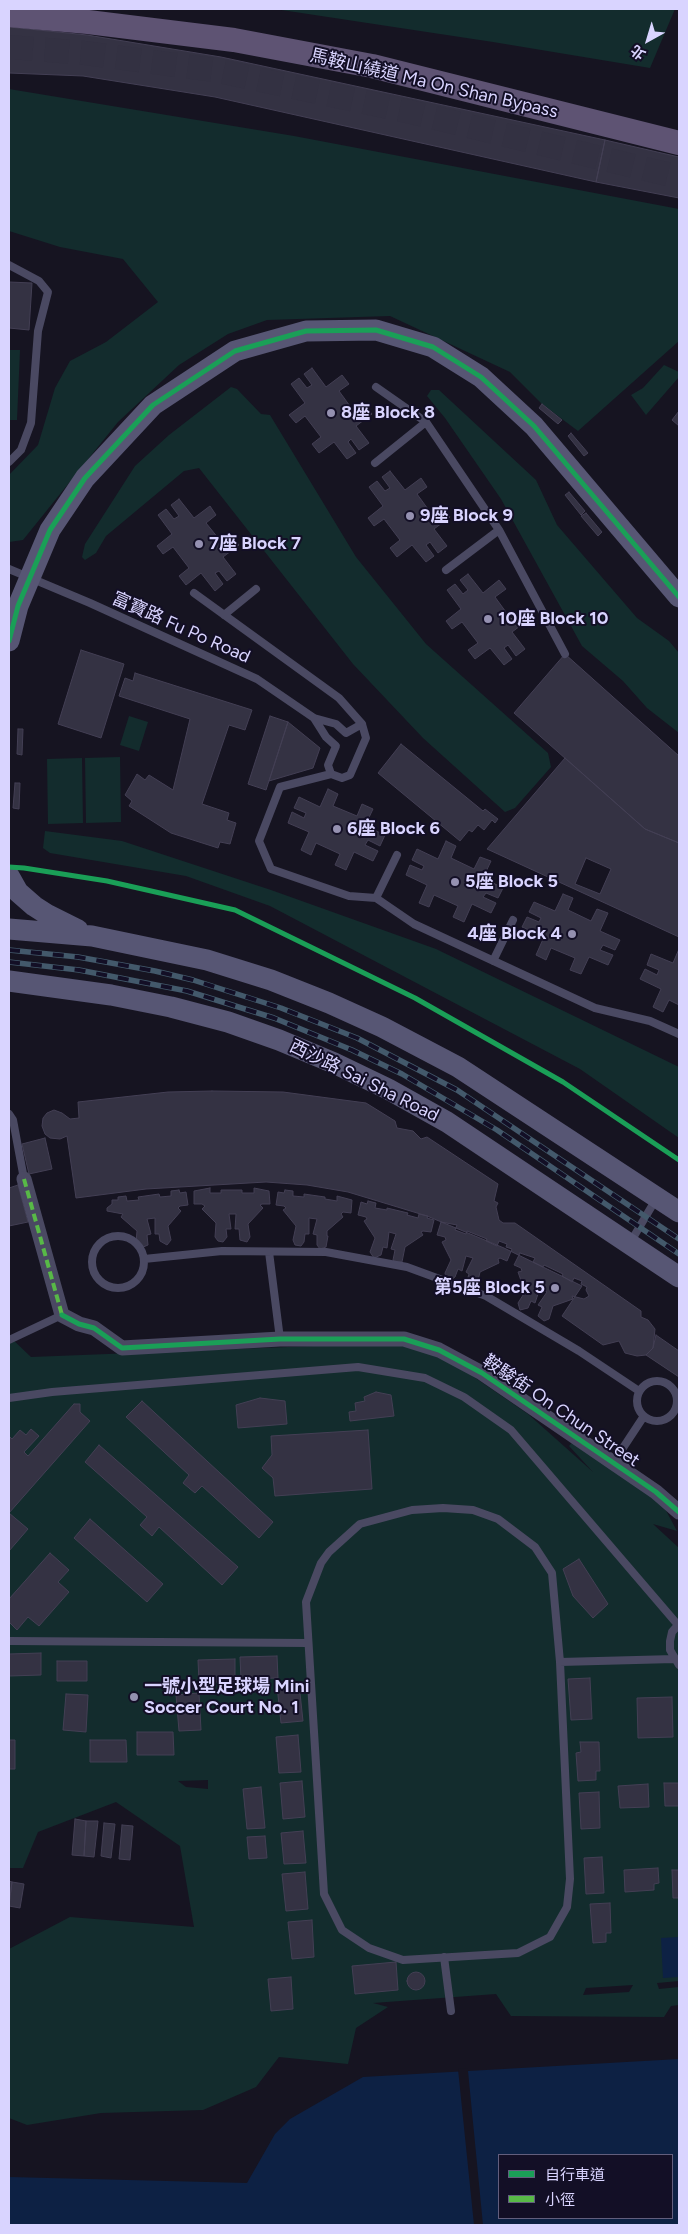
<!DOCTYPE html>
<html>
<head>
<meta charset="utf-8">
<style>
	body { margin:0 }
	#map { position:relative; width:688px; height:2234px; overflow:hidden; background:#161421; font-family:Figtree,"Noto Sans TC",sans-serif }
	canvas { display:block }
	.frame { position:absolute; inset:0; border:10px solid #d9d4ff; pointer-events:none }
	.legend { position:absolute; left:498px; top:2154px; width:175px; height:65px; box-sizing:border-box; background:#130f26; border:1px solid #625e7d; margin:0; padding:6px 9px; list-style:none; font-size:15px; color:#d9d4ff }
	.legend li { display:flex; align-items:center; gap:10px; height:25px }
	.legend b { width:25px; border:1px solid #625e7d }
	.north { position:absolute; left:623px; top:15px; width:50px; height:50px; -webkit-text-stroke:4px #130f26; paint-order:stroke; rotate:219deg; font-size:14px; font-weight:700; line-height:20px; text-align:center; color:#d9d4ff }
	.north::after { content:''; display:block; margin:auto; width:18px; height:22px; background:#d9d4ff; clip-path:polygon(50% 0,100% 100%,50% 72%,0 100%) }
</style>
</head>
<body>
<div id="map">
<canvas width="688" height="2234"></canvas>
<div class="frame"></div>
<ul class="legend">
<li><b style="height:6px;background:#1a9f57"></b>自行車道</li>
<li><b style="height:6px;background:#58b947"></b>小徑</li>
</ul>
<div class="north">北</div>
</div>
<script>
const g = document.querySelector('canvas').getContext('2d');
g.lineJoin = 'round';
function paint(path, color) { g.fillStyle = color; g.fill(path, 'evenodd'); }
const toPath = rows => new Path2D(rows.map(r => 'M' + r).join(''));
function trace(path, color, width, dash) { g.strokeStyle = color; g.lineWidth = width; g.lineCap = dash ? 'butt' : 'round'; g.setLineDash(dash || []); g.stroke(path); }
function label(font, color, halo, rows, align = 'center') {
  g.font = font + ' Figtree,"Noto Sans TC",sans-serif'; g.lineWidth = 4; g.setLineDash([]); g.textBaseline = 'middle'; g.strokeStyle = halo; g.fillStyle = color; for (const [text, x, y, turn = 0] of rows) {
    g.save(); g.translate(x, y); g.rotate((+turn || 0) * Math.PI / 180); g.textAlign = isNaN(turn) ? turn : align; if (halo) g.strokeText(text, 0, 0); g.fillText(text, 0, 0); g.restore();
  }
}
paint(toPath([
	[275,9,675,9,650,68,493,42],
	[9,89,294,136,679,209,679,341,578,431,542,404,510,372,390,316,267,320,228,334,179,365,118,422,23,540,9,542,9,475,38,445,55,388,70,361,106,342,158,302,123,259,60,247,9,231],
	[9,350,20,350,17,420,9,420],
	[664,365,679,372,679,377,646,415,631,395,643,388],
	[231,387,237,389,261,414,270,415,356,557,426,644,548,753,551,767,515,808,505,812,423,738,353,664,199,468,184,471,106,536,96,553,85,560,82,557,85,544,135,466,169,435],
	[431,390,439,390,536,480,557,525,637,618,669,641,679,653,679,733,647,708,623,681,582,646,501,499,445,418,427,396],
	[129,716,148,722,139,751,120,745],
	[120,757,121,822,86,823,85,758],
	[82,758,83,823,48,824,47,759],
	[45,831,122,841,271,890,436,949,679,1067,679,1138,580,1069,270,906,186,876,50,853,43,848],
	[9,1336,31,1357,390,1343,423,1351,458,1366,528,1414,593,1472,569,1446,580,1434,649,1479,677,1531,653,1524,679,1548,679,1981,657,1983,659,1989,679,1987,679,2005,671,2006,664,2017,511,2016,496,1994,373,2003,388,2007,356,2028,348,2064,279,2057,256,2087,203,2110,101,2113,27,2125,9,2118,9,1949,70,1917,194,1927,180,1846,116,1802,38,1832,23,1868,9,1868],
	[208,1780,208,1789,186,1787,178,1781],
	[633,1985,629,1992,583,1995,586,1988]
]), '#132c2d');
paint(toPath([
	[679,1937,679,1977,663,1978,661,1938],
	[679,2059,679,2225,9,2225,9,2177,247,2183,275,2134,290,2119,363,2077],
	[499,2155,672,2155,672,2218,499,2218]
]), '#0d2144');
paint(toPath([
	[468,2068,468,2071,483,2225,474,2225,458,2069]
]), '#161421');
const building = toPath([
	[9,27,87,35,221,57,605,140,596,182,215,97,83,76,9,73,9,27],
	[605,140,679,157,679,198,596,182,605,140],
	[9,282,32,283,29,330,9,328,9,282],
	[312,368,326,387,342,375,349,384,339,391,355,413,365,405,372,414,356,426,369,443,359,450,351,439,348,442,356,453,347,459,334,442,319,453,312,444,321,437,305,416,296,423,289,415,305,403,291,384,299,378,307,388,312,385,304,374,312,368],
	[542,404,562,420,558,424,539,408,542,404],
	[679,411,679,426,672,420,679,411],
	[571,433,588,453,584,456,568,436,571,433],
	[390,471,405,490,421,478,427,487,417,494,433,516,443,508,450,517,434,529,447,546,438,553,430,542,426,545,434,556,426,562,412,545,397,557,390,548,400,540,384,519,374,526,368,518,383,506,369,487,377,481,385,491,390,488,382,477,390,471],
	[569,492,585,511,581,515,565,495,569,492],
	[179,499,194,518,210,506,216,515,206,523,223,544,232,536,239,545,223,557,236,574,227,581,219,571,215,573,223,584,215,591,201,573,186,585,179,576,189,568,173,547,163,554,157,546,172,534,158,515,166,509,174,519,179,516,171,505,179,499],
	[586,513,602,532,598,536,581,516,586,513],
	[468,574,483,593,499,580,506,589,495,597,511,619,521,611,528,620,512,632,525,649,516,656,508,645,504,648,512,659,504,665,490,648,475,659,468,650,478,643,462,622,452,629,446,621,461,609,447,590,455,584,463,594,468,590,460,580,468,574],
	[81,650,124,664,101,738,58,724,81,650],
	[565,654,679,756,679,843,645,829,514,713,565,654],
	[135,673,252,710,245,730,229,725,202,804,229,813,227,820,236,823,230,844,220,842,218,848,171,833,129,806,132,801,125,795,137,774,145,780,149,775,173,790,190,719,119,696,125,678,133,681,135,673],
	[270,716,288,722,266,790,248,784,270,716],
	[288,722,320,748,313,768,269,781,288,722],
	[18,729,23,729,22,755,17,754,18,729],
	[401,744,483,811,485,809,498,819,495,823,492,820,484,830,478,825,472,832,469,830,460,841,378,773,401,744],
	[565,758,645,829,679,843,679,937,487,849,565,758],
	[15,783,20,783,19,809,13,808,15,783],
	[328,789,338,794,333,806,357,816,362,804,373,809,365,826,385,835,380,846,368,840,365,845,378,851,373,861,354,852,346,870,335,865,340,854,316,843,311,855,301,850,309,832,288,823,292,812,304,818,306,813,294,808,299,797,320,807,328,789],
	[446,841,456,846,451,858,474,869,480,857,491,861,483,878,503,888,498,898,486,893,483,897,496,903,491,913,472,904,464,922,453,917,458,906,434,895,429,907,419,903,427,885,406,875,410,865,422,870,424,866,412,860,417,849,438,859,446,841],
	[586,858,611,869,600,894,575,884,586,858],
	[563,894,573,898,568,910,591,921,597,909,608,913,600,931,620,940,615,950,603,945,600,950,613,955,608,965,589,957,581,974,570,970,575,958,551,948,546,960,536,955,544,937,522,927,527,917,539,922,541,918,529,912,534,902,555,911,563,894],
	[679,949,679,1005,669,1000,663,1012,653,1007,661,989,640,979,645,969,657,975,659,970,647,965,651,954,673,963,679,949],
	[212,1091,283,1092,366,1103,395,1121,397,1128,413,1131,421,1139,427,1137,498,1184,494,1201,498,1203,496,1207,499,1220,503,1223,515,1223,641,1311,641,1317,648,1320,655,1329,653,1348,646,1355,637,1356,625,1353,619,1341,603,1345,562,1316,582,1286,504,1248,427,1216,348,1192,307,1185,266,1182,146,1189,76,1198,67,1136,60,1139,50,1138,45,1134,42,1126,43,1118,47,1113,54,1110,62,1113,70,1119,79,1118,78,1102,168,1092,212,1091],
	[45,1138,52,1169,29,1174,22,1144,45,1138],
	[18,1185,28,1222,9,1226,9,1188,18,1185],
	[210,1188,210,1193,221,1193,221,1190,242,1190,242,1193,254,1193,254,1188,269,1191,270,1204,262,1204,260,1205,263,1208,248,1224,250,1237,247,1242,240,1240,239,1229,235,1229,236,1214,229,1214,231,1229,226,1229,227,1237,223,1242,218,1241,215,1237,216,1223,202,1209,205,1206,202,1204,194,1204,194,1191,210,1188],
	[179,1190,180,1193,186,1192,188,1205,180,1206,178,1208,181,1211,168,1226,171,1240,167,1245,160,1241,159,1234,155,1234,155,1218,147,1219,151,1234,147,1235,148,1245,141,1248,136,1243,137,1231,121,1217,123,1214,107,1211,107,1208,112,1204,112,1200,118,1200,118,1197,126,1196,127,1201,139,1200,138,1197,159,1194,160,1197,171,1196,171,1191,179,1190],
	[285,1190,293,1191,293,1196,304,1197,304,1194,325,1197,325,1199,337,1201,337,1196,352,1200,351,1213,343,1212,341,1214,343,1217,327,1231,327,1236,328,1236,326,1247,320,1249,317,1245,317,1235,313,1234,317,1219,309,1218,309,1234,305,1234,304,1242,301,1246,295,1245,293,1240,296,1226,283,1210,286,1208,284,1206,276,1205,278,1192,284,1193,285,1190],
	[368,1201,376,1203,375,1208,387,1210,387,1208,408,1213,407,1215,418,1218,419,1214,428,1216,427,1218,434,1220,431,1232,423,1231,421,1232,423,1235,405,1247,402,1262,394,1262,393,1260,395,1250,391,1249,396,1234,389,1232,387,1248,383,1247,381,1255,374,1258,370,1252,375,1238,364,1221,367,1219,366,1217,358,1215,361,1202,367,1204,368,1201],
	[441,1222,457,1225,455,1230,466,1234,467,1231,487,1239,486,1241,497,1246,499,1241,507,1244,506,1247,512,1249,507,1261,500,1258,498,1259,499,1263,480,1272,477,1285,472,1289,466,1284,469,1274,466,1272,473,1258,466,1256,462,1271,458,1269,455,1277,451,1280,446,1278,445,1273,451,1260,442,1242,446,1240,445,1237,437,1235,441,1222],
	[520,1253,535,1258,533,1262,543,1267,544,1265,563,1274,562,1276,572,1282,574,1278,582,1281,581,1284,587,1287,586,1290,589,1296,584,1299,572,1296,573,1299,553,1306,549,1319,544,1321,538,1316,542,1307,538,1305,547,1292,540,1288,535,1303,531,1301,528,1308,520,1310,518,1303,525,1292,518,1272,522,1271,521,1268,514,1265,520,1253],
	[656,1335,679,1351,679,1377,646,1355,653,1348,656,1335],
	[376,1392,391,1395,394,1416,350,1421,349,1412,356,1411,355,1403,365,1401,364,1397,376,1392],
	[260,1398,285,1401,287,1424,238,1428,236,1405,260,1398],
	[142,1401,273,1522,259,1538,202,1486,195,1493,183,1483,189,1475,126,1417,142,1401],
	[74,1404,80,1404,80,1412,90,1421,9,1513,28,1529,9,1551,9,1436,12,1439,20,1430,26,1435,31,1429,39,1436,24,1452,28,1456,74,1404],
	[368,1430,372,1489,275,1496,273,1478,262,1468,272,1455,271,1436,368,1430],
	[99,1445,238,1567,222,1585,159,1527,152,1536,140,1525,147,1517,85,1462,99,1445],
	[90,1519,163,1584,147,1602,74,1538,90,1519],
	[50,1553,69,1570,58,1582,69,1592,39,1626,28,1617,17,1630,9,1622,9,1599,50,1553],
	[579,1559,608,1604,593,1618,573,1596,563,1569,579,1559],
	[41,1653,41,1675,9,1676,9,1654,41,1653],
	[277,1656,278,1678,241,1679,240,1657,277,1656],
	[235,1659,235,1682,199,1682,198,1660,235,1659],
	[57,1661,87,1661,87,1681,57,1681,57,1661],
	[590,1678,592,1719,571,1720,568,1679,590,1678],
	[299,1684,303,1721,281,1723,277,1686,299,1684],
	[199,1693,201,1730,179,1731,176,1695,199,1693],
	[66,1694,88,1695,86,1732,63,1730,66,1694],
	[672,1697,673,1737,638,1738,637,1698,672,1697],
	[137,1732,173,1732,174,1755,137,1755,137,1732],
	[298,1735,301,1772,279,1773,276,1737,298,1735],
	[9,1740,15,1740,15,1769,9,1769,9,1740],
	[90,1740,126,1740,127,1762,90,1762,90,1740],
	[580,1742,599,1742,600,1771,596,1771,596,1780,578,1781,576,1753,581,1752,580,1742],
	[302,1781,305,1817,283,1819,280,1783,302,1781],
	[664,1783,679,1783,679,1806,665,1806,664,1783],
	[648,1784,649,1807,620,1808,618,1786,648,1784],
	[261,1787,265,1828,247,1829,243,1789,261,1787],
	[599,1792,600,1828,581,1829,579,1793,599,1792],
	[75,1819,86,1821,84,1856,72,1855,75,1819],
	[86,1821,98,1821,94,1857,84,1856,86,1821],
	[104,1823,115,1824,111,1858,101,1856,104,1823],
	[122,1825,133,1826,130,1860,119,1859,122,1825],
	[303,1831,306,1863,284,1864,281,1833,303,1831],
	[265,1836,267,1858,249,1859,247,1837,265,1836],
	[602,1857,604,1893,586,1894,584,1858,602,1857],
	[658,1868,659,1883,654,1884,654,1890,625,1892,624,1870,658,1868],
	[672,1870,679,1870,679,1898,673,1898,672,1870],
	[305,1872,308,1909,286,1911,282,1874,305,1872],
	[9,1881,12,1882,9,1903,9,1881],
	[12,1882,24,1884,20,1908,9,1906,12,1882],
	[610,1903,611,1933,606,1933,606,1942,593,1943,590,1904,610,1903],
	[312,1920,314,1957,292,1959,288,1922,312,1920],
	[396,1962,398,1990,355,1994,352,1966,396,1962],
	'407 1981a9 9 0 1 1 18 0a9 9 0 1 1-18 0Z',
	[291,1977,293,2009,271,2011,268,1979,291,1977]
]);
paint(building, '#343243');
trace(building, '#433f54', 1);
trace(toPath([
	[9,47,85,53,214,70,411,112,679,177]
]), '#333142', 24, [24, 12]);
trace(toPath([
	[9,265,39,281,48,292,38,331,31,423,21,450,9,462],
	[376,387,426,422,499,530,565,654],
	[375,463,426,422],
	[9,569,90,603,257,679,314,718,336,724,346,733,362,724,366,738,350,775,342,778,331,774,328,765,336,746,326,737,314,718],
	[446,570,499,530],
	[194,593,339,698,362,724],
	[224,615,256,589],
	[331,774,280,787,259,841,271,869,349,896,376,898,414,924,595,1008,650,1021,679,1034],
	[376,898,397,855],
	[493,961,513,920],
	[9,1114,13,1120,24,1179],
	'92 1262a26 26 0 1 1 52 0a26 26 0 1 1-52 0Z',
	[630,1243,656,1199],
	[269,1252,280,1339],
	[144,1259,222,1251,326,1252,407,1267,486,1296,579,1351,639,1391],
	[9,1340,62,1315],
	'637 1401a20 20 0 1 1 40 0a20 20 0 1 1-40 0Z',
	[9,1398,52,1392,358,1367,425,1378,464,1397,511,1430,678,1625],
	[613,1463,644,1416],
	[443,1508,473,1510,498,1519,535,1547,552,1573,560,1662,570,1879,567,1907,550,1937,518,1953,403,1960,369,1948,342,1930,324,1894,306,1602,321,1563,329,1552,360,1524,412,1510,443,1508],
	[679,1624,672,1632,670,1641,670,1650,679,1665],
	[9,1641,308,1643],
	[560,1662,674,1659],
	[444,1957,451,2011]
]), '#4a4962', 8);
trace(toPath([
	[24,1179,62,1315,79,1324,94,1328,122,1348,280,1339,404,1339,439,1350,482,1373,656,1492,679,1512]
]), '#4a4962', 15);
trace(toPath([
	[9,641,18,606,50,530,85,478,153,405,235,351,306,331,376,330,433,347,481,377,534,426,679,597],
	[9,876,18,892,34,906,48,915,78,930],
	[9,929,92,936,207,960,271,980,329,1003,382,1027,458,1067,679,1212],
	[9,981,111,995,171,1007,228,1022,279,1040,334,1063,388,1089,447,1122,679,1277]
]), '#575674', 21);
trace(toPath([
	[9,15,88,22,234,40,372,66,679,143]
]), '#5e5373', 24);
const rail = toPath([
	[9,950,78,957,155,971,193,980,281,1008,357,1038,457,1090,679,1239],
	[9,962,79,970,187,991,274,1018,352,1050,402,1074,497,1130,679,1254]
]);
trace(rail, '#43596b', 5.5);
trace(rail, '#130f26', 4, [11]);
trace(toPath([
	[24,1179,62,1315]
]), '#58b947', 4, [8, 4]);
trace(toPath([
	[9,641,18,606,50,530,85,478,153,405,235,351,306,331,376,330,433,347,481,377,534,426,679,597],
	[9,867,24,868,107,881,235,910,415,998,563,1082,679,1160],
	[62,1315,79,1324,94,1328,122,1348,280,1339,404,1339,439,1350,482,1373,656,1492,679,1512]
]), '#1a9f57', 5);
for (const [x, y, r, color] of [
	[331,413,5,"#9591b1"],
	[410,516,5,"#9591b1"],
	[199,544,5,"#9591b1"],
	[488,619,5,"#9591b1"],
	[337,829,5,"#9591b1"],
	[455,882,5,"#9591b1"],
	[572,934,5,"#9591b1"],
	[555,1288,5,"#9591b1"],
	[134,1697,5,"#9591b1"]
]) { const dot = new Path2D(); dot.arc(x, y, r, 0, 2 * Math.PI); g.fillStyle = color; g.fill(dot); trace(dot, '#130f26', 2); }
label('18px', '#d9d4ff', '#130f26', [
	["馬鞍山繞道 Ma On Shan Bypass",434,84,13],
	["富寶路 Fu Po Road",181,628,24],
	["西沙路 Sai Sha Road",364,1081,26],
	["鞍駿街 On Chun Street",561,1411,34]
]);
label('bold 18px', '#d9d4ff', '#130f26', [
	["8座 Block 8",341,413],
	["9座 Block 9",420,516],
	["7座 Block 7",209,544],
	["10座 Block 10",498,619],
	["6座 Block 6",347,829],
	["5座 Block 5",465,882],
	["4座 Block 4",562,934,"right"],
	["第5座 Block 5",545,1288,"right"],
	["一號小型足球場 Mini",144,1687],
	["Soccer Court No. 1",144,1708]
], 'left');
</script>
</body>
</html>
